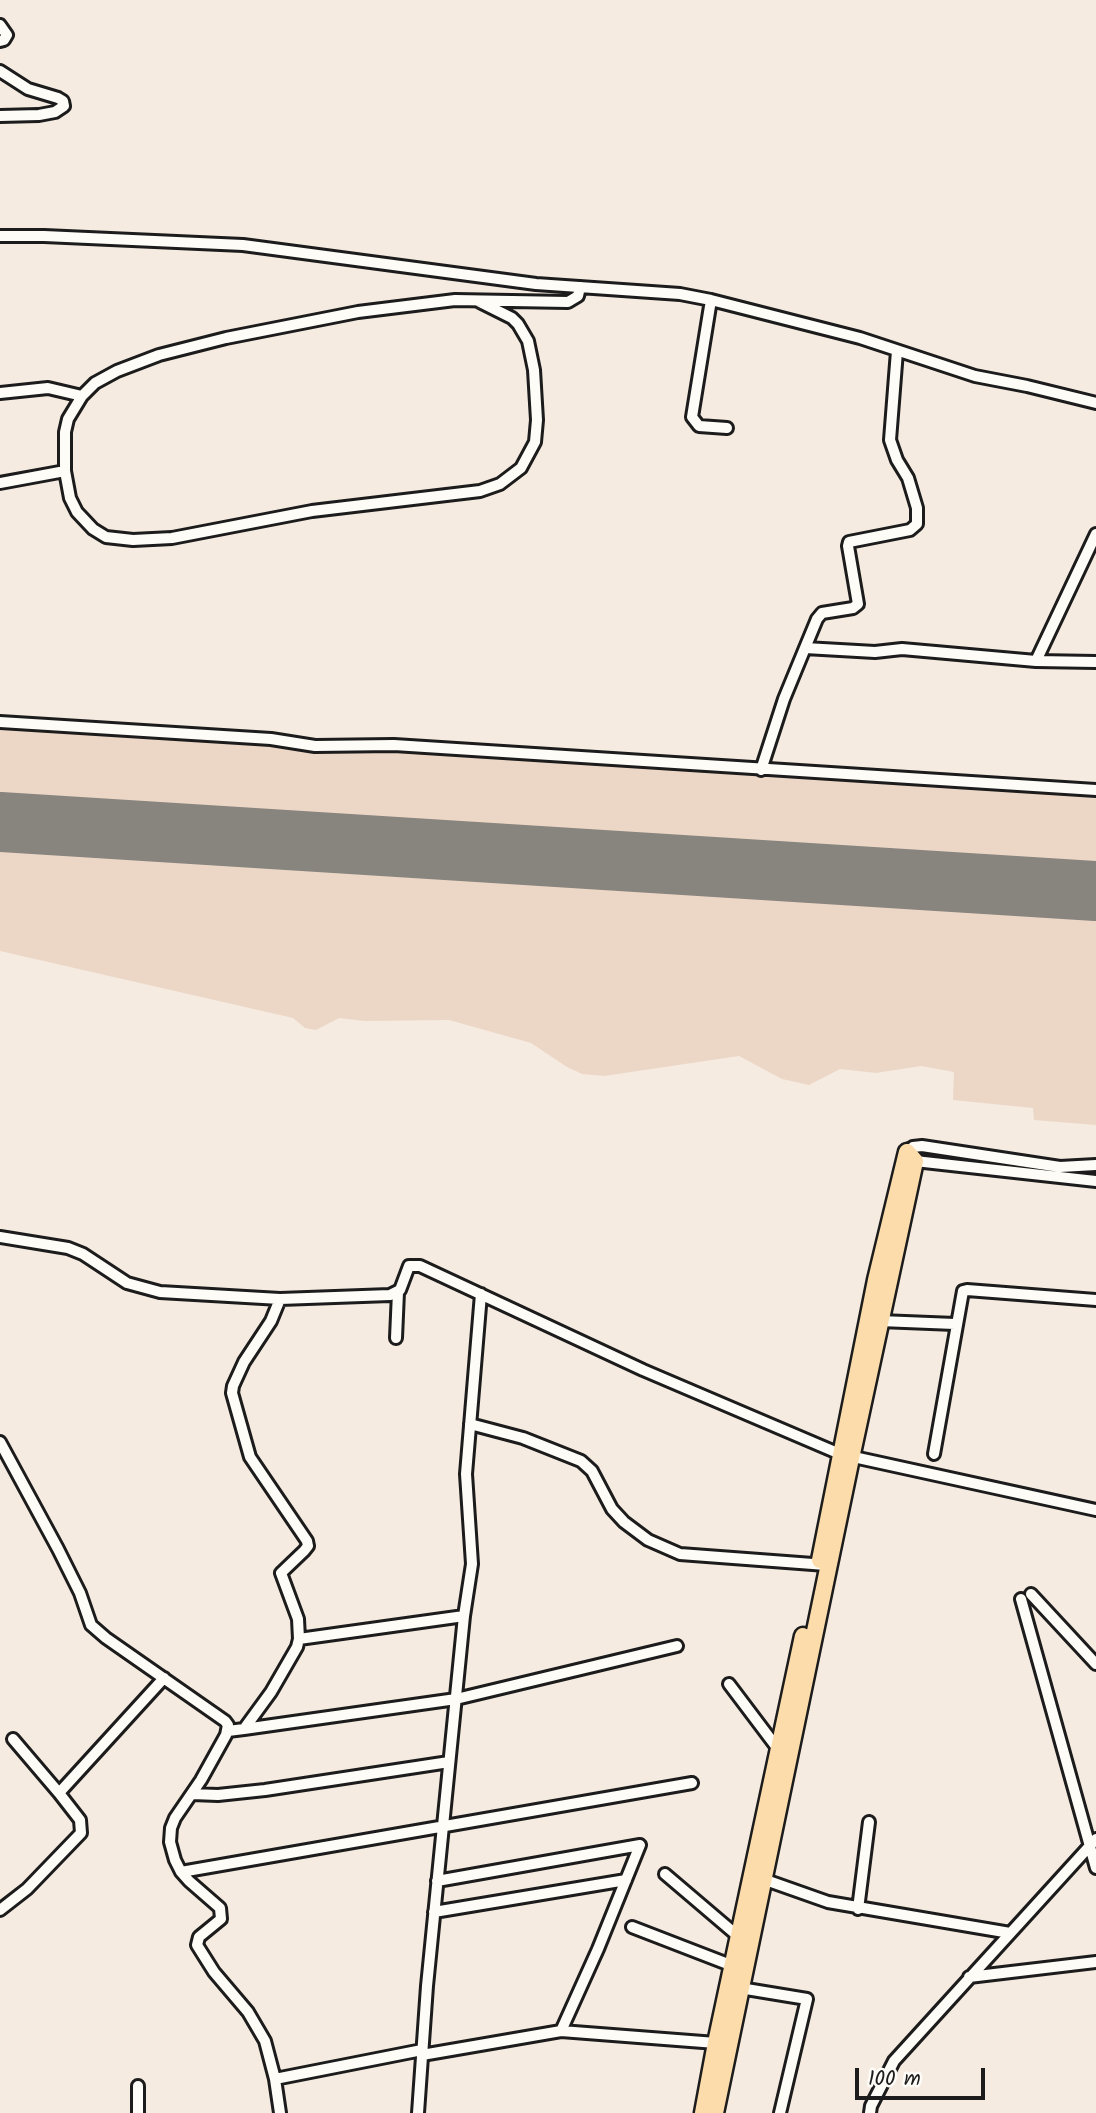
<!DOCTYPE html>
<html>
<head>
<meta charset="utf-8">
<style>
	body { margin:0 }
	#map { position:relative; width:1096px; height:2113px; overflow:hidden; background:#f5ebe1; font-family:Kalam,sans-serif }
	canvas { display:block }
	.scale { position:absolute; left:855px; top:2068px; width:130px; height:32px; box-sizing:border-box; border:4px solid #1c1c1c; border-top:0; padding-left:9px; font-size:21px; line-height:24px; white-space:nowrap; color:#1c1c1c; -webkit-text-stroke:5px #fdfcf7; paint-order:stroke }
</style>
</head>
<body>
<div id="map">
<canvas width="1096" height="2113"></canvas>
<div class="scale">100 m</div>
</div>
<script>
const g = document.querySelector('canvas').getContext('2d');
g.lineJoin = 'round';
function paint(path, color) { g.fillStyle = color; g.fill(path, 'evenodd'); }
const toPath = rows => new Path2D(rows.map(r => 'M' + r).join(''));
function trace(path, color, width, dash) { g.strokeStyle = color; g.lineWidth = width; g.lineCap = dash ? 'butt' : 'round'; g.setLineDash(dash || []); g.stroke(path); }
paint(toPath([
	[0,728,1096,794,1096,1125,1034,1120,1033,1108,953,1100,954,1072,921,1066,876,1073,840,1069,809,1085,782,1079,739,1056,604,1076,582,1074,567,1067,531,1043,449,1020,365,1021,339,1018,316,1030,305,1028,293,1018,0,951]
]), '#ecd7c7');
trace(toPath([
	[0,822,1096,891]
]), '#88847e', 60);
const minor = toPath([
	[0,25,7,35,4,40,0,41],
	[0,71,28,89,58,98,63,101,64,106,55,112,39,115,0,116],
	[0,236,44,236,243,245,536,284,680,294,711,300,860,338,975,376,1027,386,1096,403],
	[711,300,692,417,699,426,727,428],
	[478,301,512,318,518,324,528,341,534,370,537,420,535,442,521,468,500,484,480,491,312,511,172,538,133,540,106,537,93,529,77,512,70,498,65,471,65,432,68,419,82,396,95,383,117,371,159,355,226,338,358,312,455,300,568,302,578,296,580,287],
	[897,351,890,440,897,460,908,478,917,508,917,524,910,530,849,542,848,546,858,604,853,608,822,613,817,619,805,648,875,652,902,649,1036,661,1096,534],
	[0,393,48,388,82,396],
	[0,483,65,471],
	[1036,661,1096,662],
	[0,722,271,739,315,746,394,745,1096,790],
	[761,770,784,699,805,648],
	[907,1152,913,1147,922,1146,1060,1167,1096,1165],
	[915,1161,1096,1181],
	[0,1237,68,1248,83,1254,127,1283,160,1292,280,1299,390,1295,400,1290,409,1266,420,1266,643,1370,840,1454,1096,1510],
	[880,1321,955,1324],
	[396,1338,398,1292],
	[470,1424,523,1438,581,1461,592,1471,612,1509,624,1522,648,1540,680,1554,826,1565],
	[0,1442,58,1549,80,1593,91,1625,106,1638,225,1721,228,1725,226,1735,201,1780,175,1818,171,1828,170,1842,175,1860,181,1872,189,1881,220,1908,221,1919,199,1937,197,1945,214,1972,248,2012,265,2041,275,2079,280,2113],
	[934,1454,963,1291,967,1290,1096,1300],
	[1031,1594,1096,1664],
	[1021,1599,1096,1868],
	[299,1639,464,1616],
	[729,1684,778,1749],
	[244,1729,456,1699,677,1646],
	[228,1731,244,1729,271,1692,297,1647,299,1639,298,1619,281,1573,304,1551,308,1546,307,1541,250,1457,232,1393,233,1386,244,1362,271,1321,280,1299],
	[13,1739,59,1793],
	[192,1794,218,1795,265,1790,449,1762],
	[181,1872,692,1783],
	[665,1874,739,1937],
	[760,1878,828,1902,1010,1933],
	[437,1881,640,1845,598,1949,561,2031],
	[858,1909,869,1822],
	[0,1910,27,1889,81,1833,80,1820,59,1793,164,1678],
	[434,1912,626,1880],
	[632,1927,733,1966],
	[969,1977,1096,1962],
	[734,1987,807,1999,780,2113],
	[422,2055,561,2031,716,2043],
	[275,2079,422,2050],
	[138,2113,138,2086],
	[418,2113,427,1986,464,1616,472,1564,466,1474,481,1294],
	[870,2113,871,2106,894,2061,1096,1839]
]);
const highway = toPath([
	[820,1560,876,1280,907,1152],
	[703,2113,716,2043,803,1636],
	[715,2113,851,1458,915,1161,907,1152]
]);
trace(minor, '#1c1c1c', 16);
trace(highway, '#1c1c1c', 21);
trace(minor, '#fdfcf7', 10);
trace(highway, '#fcdcab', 16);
</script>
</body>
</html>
